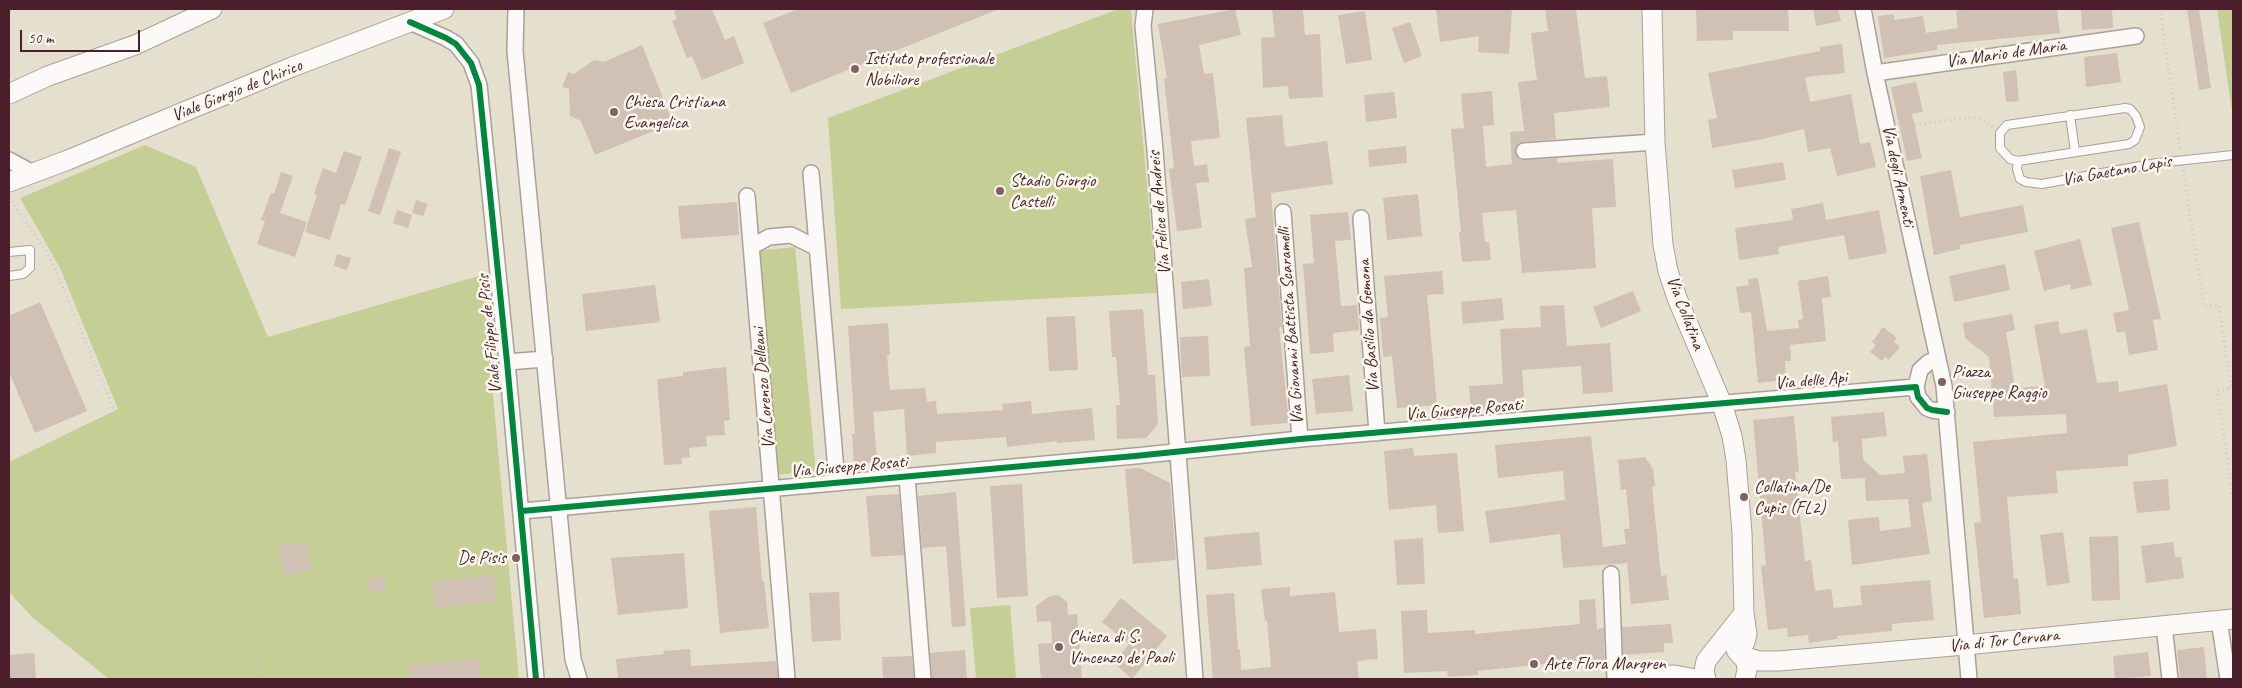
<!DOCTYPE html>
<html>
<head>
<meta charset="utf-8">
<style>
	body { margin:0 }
	#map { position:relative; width:2242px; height:688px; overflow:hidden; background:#e5dfce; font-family:Caveat,sans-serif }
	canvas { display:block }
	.frame { position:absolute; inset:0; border:10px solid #4a1f2b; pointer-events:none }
	.scale { position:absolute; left:20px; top:30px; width:120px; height:22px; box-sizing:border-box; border:2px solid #4a1f2b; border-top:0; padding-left:6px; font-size:15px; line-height:18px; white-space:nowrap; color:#4a1f2b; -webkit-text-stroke:4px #fbf7ec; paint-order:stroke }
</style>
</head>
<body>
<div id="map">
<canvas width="2242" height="688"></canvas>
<div class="frame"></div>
<div class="scale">50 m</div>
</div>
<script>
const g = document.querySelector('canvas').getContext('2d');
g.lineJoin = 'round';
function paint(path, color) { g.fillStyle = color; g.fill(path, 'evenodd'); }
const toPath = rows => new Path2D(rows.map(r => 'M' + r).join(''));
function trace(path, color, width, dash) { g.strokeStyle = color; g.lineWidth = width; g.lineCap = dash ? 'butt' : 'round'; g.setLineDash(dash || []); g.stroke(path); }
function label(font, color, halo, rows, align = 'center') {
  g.font = font + ' Caveat,sans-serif'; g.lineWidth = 5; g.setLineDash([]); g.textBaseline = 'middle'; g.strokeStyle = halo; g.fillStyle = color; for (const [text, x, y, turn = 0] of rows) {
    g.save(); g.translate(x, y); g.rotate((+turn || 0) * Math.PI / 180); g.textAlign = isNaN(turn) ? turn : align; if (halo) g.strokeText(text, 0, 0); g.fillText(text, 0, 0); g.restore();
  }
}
paint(toPath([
	[1118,9,1131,10,1157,293,841,309,828,118],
	[2217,9,2233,9,2233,118],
	[145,145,196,167,268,337,482,275,519,679,109,679,33,618,9,592,9,462,118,409,60,268,20,198],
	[795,247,816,471,776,475,755,251],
	[1010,605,1016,679,976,679,970,608]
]), '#c5cf95');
paint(toPath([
	[681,9,712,9,725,40,734,36,744,63,702,80,692,56,687,58,672,21,677,19,674,11],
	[798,9,999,9,791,93,763,23],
	[1235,9,1241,35,1199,45,1204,74,1213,73,1220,138,1191,141,1194,166,1207,164,1209,182,1196,183,1202,228,1177,231,1169,169,1174,168,1164,79,1167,78,1158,24],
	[1272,9,1303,9,1305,35,1320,34,1323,97,1289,99,1288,86,1263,88,1261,38,1275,37],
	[1436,9,1512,9,1509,54,1478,52,1479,36,1440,42],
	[1545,9,1576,9,1585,78,1607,76,1610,107,1554,113,1556,139,1523,142,1516,146,1515,152,1520,160,1557,158,1557,163,1613,159,1616,207,1592,208,1596,268,1522,273,1516,210,1482,213,1485,242,1489,242,1491,260,1462,262,1459,232,1461,232,1451,129,1464,128,1461,94,1492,91,1494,125,1483,126,1486,167,1512,164,1510,132,1524,131,1518,82,1537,80,1531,33,1548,31],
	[1696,9,1788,9,1789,31,1733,31,1733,40,1697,41],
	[1813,9,1838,9,1841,21,1816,26],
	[1973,9,2057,9,2060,33,1937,45,1937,50,1884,58,1878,16,1894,14,1894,20,1923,16,1926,33,1958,28,1956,11],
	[2081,9,2112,9,2113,28,2082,30],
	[2187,9,2199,9,2211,88,2199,90],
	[1365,11,1372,60,1346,64,1338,15],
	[1410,22,1422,56,1404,63,1392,28],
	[1842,44,1845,73,1805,77,1810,102,1851,94,1860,144,1870,142,1876,167,1837,176,1830,148,1808,152,1804,129,1758,140,1712,148,1708,120,1717,118,1708,73,1820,51,1820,47],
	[642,45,673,123,595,155,581,121,570,116,569,89,562,87,568,72,574,74,594,60,604,62],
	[2117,53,2121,82,2086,87,2084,57],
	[2016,70,2019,101,2006,102,2003,72],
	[1916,82,1923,112,1912,114,1922,158,1907,161,1891,87],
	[1394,92,1397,118,1366,122,1364,95],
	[1282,115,1285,147,1327,141,1333,184,1271,193,1282,327,1279,327,1289,423,1251,426,1244,347,1250,346,1244,268,1252,267,1245,219,1256,217,1246,118],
	[1406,146,1407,163,1369,167,1368,150],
	[389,148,401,152,380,215,368,211],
	[344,151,362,157,345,205,341,204,330,240,305,232,317,195,314,194,323,168,336,173],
	[1783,162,1786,180,1735,188,1732,170],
	[1951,170,1960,217,2023,205,2028,232,1960,245,1960,249,1934,255,1920,176],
	[281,172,293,176,280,213,307,222,295,257,257,244,265,221,261,220,271,193,274,194],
	[1418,194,1422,236,1387,240,1383,198],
	[416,200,428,204,423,216,412,213],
	[737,202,739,235,681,239,678,206],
	[1823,203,1826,220,1879,210,1887,253,1849,260,1844,235,1778,247,1779,254,1739,260,1735,228,1793,220,1791,209],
	[397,210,412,215,408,228,393,223],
	[1348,212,1351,240,1335,241,1341,306,1357,305,1359,330,1333,333,1334,352,1310,354,1303,264,1314,263,1310,215],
	[2139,222,2161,319,2153,320,2158,350,2129,355,2125,331,2117,333,2113,313,2129,310,2111,228],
	[2080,239,2092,285,2071,290,2070,284,2044,291,2034,251],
	[337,254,351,258,347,270,334,266],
	[2005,264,2010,290,1954,302,1949,276],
	[1442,271,1444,294,1427,295,1437,405,1397,408,1392,356,1383,357,1380,318,1388,317,1384,276],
	[1828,276,1831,297,1822,298,1826,341,1790,345,1791,361,1785,361,1786,380,1758,383,1751,312,1740,313,1736,287,1749,285,1748,279,1758,278,1767,331,1799,328,1798,320,1803,319,1798,281],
	[1209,279,1212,306,1183,309,1181,282],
	[655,285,660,322,586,331,582,294],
	[1633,291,1641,311,1601,328,1593,307],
	[1502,298,1504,320,1463,324,1461,302],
	[40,302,87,411,35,433,9,372,9,316],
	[1564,305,1567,346,1610,343,1613,392,1583,394,1581,366,1522,370,1525,407,1471,411,1469,386,1503,384,1500,329,1541,327,1540,306],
	[1143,309,1148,375,1155,375,1158,424,1146,438,1117,439,1116,405,1120,405,1116,357,1112,357,1109,311],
	[2012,314,2015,330,2006,332,2015,388,2045,386,2034,325,2058,321,2060,334,2087,329,2097,383,2118,381,2119,392,2167,384,2177,446,2128,455,2128,466,2056,471,2058,493,2007,497,2014,579,2018,578,2021,614,1984,618,1974,523,1981,522,1973,442,2067,433,2066,414,1994,417,1989,357,1965,338,1963,323],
	[1075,316,1078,370,1049,371,1046,317],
	[888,323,890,355,887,355,890,390,925,388,927,402,936,401,937,414,1003,410,1002,404,1031,401,1032,414,1092,408,1095,440,1057,443,1057,441,1007,447,1006,437,936,442,936,453,907,456,904,409,873,412,877,462,854,464,852,434,855,434,848,326],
	[1883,327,1897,338,1894,342,1900,347,1889,360,1885,357,1882,361,1870,352,1876,345,1872,342],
	[1208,336,1210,376,1182,377,1180,337],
	[726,367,730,420,724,421,725,435,706,436,707,446,689,448,690,457,681,458,682,464,664,465,657,379,683,376,683,372],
	[1349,375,1353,411,1316,414,1312,379],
	[1884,412,1887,436,1862,439,1863,459,1880,475,1905,473,1903,456,1927,454,1932,501,1922,503,1930,554,1852,565,1848,520,1879,517,1880,531,1911,527,1908,499,1866,501,1865,478,1841,479,1838,441,1833,442,1831,417],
	[1794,416,1799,472,1795,472,1805,561,1811,560,1815,591,1831,589,1834,608,1862,605,1860,586,1930,580,1934,620,1892,624,1892,631,1837,636,1837,639,1809,643,1808,635,1788,637,1787,628,1768,630,1761,566,1766,565,1753,420],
	[1591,436,1603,547,1626,544,1624,529,1630,529,1626,489,1621,490,1618,460,1645,457,1653,469,1655,486,1652,487,1661,576,1666,575,1669,600,1631,604,1627,563,1563,568,1560,534,1490,543,1485,511,1565,500,1563,471,1498,478,1495,445],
	[1413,448,1414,456,1457,453,1464,531,1438,533,1436,505,1389,510,1384,451],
	[1140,468,1170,483,1176,560,1133,564,1125,469],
	[2168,479,2170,510,2137,513,2133,482],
	[1022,484,1028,596,997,598,990,486],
	[956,492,966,626,952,627,946,546,922,548,918,496],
	[899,494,904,555,871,557,866,496],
	[756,507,762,581,764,581,769,628,720,633,709,511],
	[1259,532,1262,565,1207,570,1204,537],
	[2063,532,2070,583,2047,586,2040,535],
	[2118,536,2120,600,2092,601,2089,537],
	[1423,538,1425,584,1397,585,1394,540],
	[308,542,312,571,283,575,279,545],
	[2173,542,2175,557,2181,557,2184,578,2146,583,2141,546],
	[684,553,688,608,618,615,611,558],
	[494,575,497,601,435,608,432,581],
	[384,577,386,591,370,593,368,579],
	[1290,587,1290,596,1335,592,1339,632,1376,629,1378,659,1357,661,1359,679,1213,679,1206,595,1234,593,1238,649,1240,649,1241,670,1271,667,1267,621,1265,621,1261,589],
	[839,592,841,640,812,642,809,593],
	[1058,595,1067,602,1068,615,1077,614,1082,679,1041,679,1038,644,1052,643,1051,621,1037,622,1036,606,1050,596],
	[1121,598,1167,636,1132,679,1114,663,1129,644,1102,622],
	[1595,599,1597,629,1604,628,1605,661,1583,663,1582,660,1478,671,1478,675,1448,677,1447,671,1404,673,1401,611,1427,610,1428,633,1475,630,1475,634,1580,624,1579,600],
	[1671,624,1673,643,1664,643,1664,652,1623,655,1622,627],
	[2204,647,2207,679,2180,679,2177,650],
	[690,649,691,666,776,661,778,679,618,679,616,659,664,654,663,651],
	[965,650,967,679,932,679,930,653],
	[2148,652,2151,676,2115,679,2113,656],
	[34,653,36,679,9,679,9,655],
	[912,656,914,679,883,679,882,657],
	[480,659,481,679,410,679,409,665]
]), '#d1c0b4');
const service = toPath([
	[2125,108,2130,109,2136,116,2140,127,2135,140,2129,144,2018,161,2010,159,2000,148,2000,133,2007,125,2125,108],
	[2070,115,2075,152],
	[2018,161,2017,169,2020,179,2026,182,2042,184,2157,163,2233,155],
	[9,252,30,250,30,268,23,274,9,276]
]);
const minor = toPath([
	[516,9,515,51,573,659,579,679],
	[1145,9,1143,26,1155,150,1195,679],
	[1863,9,1875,73,1944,386,1969,679],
	[410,22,446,38,456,44,471,63,479,85,507,362,536,679],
	[1875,73,2136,36],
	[1524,151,1655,142],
	[9,160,31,172],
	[811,173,837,483],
	[747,196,787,679],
	[1283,212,1300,439],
	[1361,218,1377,433],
	[751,247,769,237,791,235,817,248],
	[507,362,545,359],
	[1916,387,1920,370,1929,362,1938,359],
	[907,477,923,679],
	[522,511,1135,456,1300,439,1903,388,1916,387,1918,397,1927,408,1932,410,1947,412],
	[1611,574,1615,679],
	[2219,620,2228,679],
	[2164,625,2170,679]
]);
const tertiary = toPath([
	[1652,9,1655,142,1663,245,1668,271,1677,298,1722,404,1732,436,1736,460,1742,533,1744,613,1747,634,1745,642,1739,652],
	[9,94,48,76,135,45,212,9],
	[9,182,68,160,292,67,444,9],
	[1736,650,1746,661,1747,670,1745,679],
	[1743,656,1759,661,1779,661,1965,645,2233,619],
	[1625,679,1674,675,1696,679],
	[1706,679,1704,671,1706,661,1744,613]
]);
trace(service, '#aaa098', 10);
trace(minor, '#aaa098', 18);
trace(tertiary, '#aaa098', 21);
trace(toPath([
	[2160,9,2180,149],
	[1900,127,1973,117,1983,120,1993,127],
	[2183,170,2204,307,2219,305,2231,388,2217,391,2233,497],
	[9,197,50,258,158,513,208,605,218,613,244,622,254,634,259,648,259,679]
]), '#cdc9c6', 3, [1, 4]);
trace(service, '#fbfaf8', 8);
trace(minor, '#fbfaf8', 15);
trace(tertiary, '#fbfaf8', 19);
trace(toPath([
	[410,22,446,38,456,44,471,63,479,85,507,362,536,679],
	[522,511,1135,456,1300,439,1903,388,1916,387,1918,397,1927,408,1932,410,1947,412]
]), '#00873e', 6);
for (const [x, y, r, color] of [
	[855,69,5,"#806264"],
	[614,112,5,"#806264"],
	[1000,191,5,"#806264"],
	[1942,382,5,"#806264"],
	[1744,497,5,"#806264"],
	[516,558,5,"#806264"],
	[1059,647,5,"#806264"],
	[1534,664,5,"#806264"]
]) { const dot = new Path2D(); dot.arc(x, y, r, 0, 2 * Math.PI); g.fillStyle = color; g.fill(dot); trace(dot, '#fbf7ec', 2); }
label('18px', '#4a1f2b', '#fbf7ec', [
	["Via Mario de Maria",2006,54,-8],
	["Viale Giorgio de Chirico",237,91,-22],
	["Via Gaetano Lapis",2117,171,-10],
	["Via degli Armenti",1898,176,78],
	["Via Felice de Andreis",1160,213,-95],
	["Via Collatina",1685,313,69],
	["Via Giovanni Battista Scaramelli",1291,326,-94],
	["Via Basilio da Gemona",1369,326,-94],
	["Viale Filippo de Pisis",490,334,-96],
	["Via delle Api",1811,381,-5],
	["Via Lorenzo Delleani",764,388,-95],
	["Via Giuseppe Rosati",1464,410,-5],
	["Via Giuseppe Rosati",849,467,-5],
	["Via di Tor Cervara",2004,641,-6]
]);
label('18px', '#4a1f2b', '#fbf7ec', [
	["Istituto professionale",865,59],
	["Nobiliore",865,80],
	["Chiesa Cristiana",624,102],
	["Evangelica",624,123],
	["Stadio Giorgio",1010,181],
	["Castelli",1010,202],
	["Piazza",1952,372],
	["Giuseppe Raggio",1952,393],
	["Collatina/De",1754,487],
	["Cupis (FL2)",1754,508],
	["De Pisis",506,558,"right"],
	["Chiesa di S.",1069,637],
	["Vincenzo de’ Paoli",1069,658],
	["Arte Flora Margren",1544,664]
], 'left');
</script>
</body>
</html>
